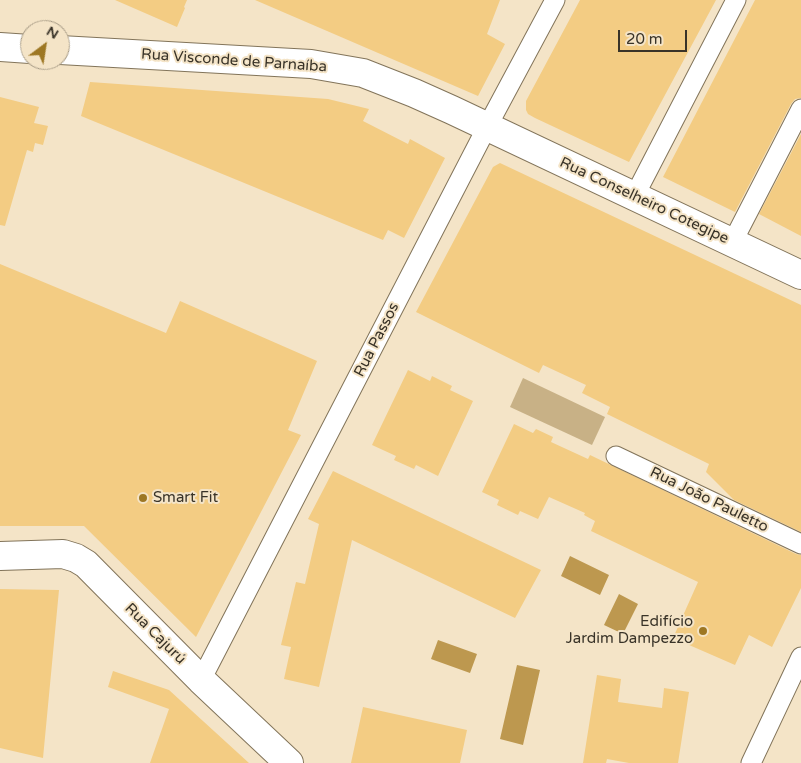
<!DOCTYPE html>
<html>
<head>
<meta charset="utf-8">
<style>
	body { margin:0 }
	#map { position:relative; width:801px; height:763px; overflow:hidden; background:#f4e4c7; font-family:"Varela Round",sans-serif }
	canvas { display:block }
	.north { position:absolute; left:20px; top:20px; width:50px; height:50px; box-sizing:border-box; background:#f4e4c7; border:1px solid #a99d87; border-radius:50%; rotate:31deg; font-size:14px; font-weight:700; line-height:20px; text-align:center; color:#393328 }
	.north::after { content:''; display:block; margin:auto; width:18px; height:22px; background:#9d7723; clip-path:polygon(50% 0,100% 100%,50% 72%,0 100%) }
	.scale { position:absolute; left:618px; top:30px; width:69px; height:22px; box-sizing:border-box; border:2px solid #393328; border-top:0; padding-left:6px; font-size:15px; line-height:18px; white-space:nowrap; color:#393328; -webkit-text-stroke:4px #f4e4c7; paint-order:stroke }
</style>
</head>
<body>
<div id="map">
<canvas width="801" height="763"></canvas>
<div class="north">N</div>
<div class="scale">20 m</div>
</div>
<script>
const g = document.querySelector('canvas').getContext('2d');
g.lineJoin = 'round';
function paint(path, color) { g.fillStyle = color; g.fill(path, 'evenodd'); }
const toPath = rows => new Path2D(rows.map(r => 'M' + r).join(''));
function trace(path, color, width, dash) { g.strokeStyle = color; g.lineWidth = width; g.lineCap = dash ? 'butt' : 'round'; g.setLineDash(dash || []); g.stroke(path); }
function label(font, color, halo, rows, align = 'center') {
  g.font = font + ' "Varela Round",sans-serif'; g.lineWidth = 4; g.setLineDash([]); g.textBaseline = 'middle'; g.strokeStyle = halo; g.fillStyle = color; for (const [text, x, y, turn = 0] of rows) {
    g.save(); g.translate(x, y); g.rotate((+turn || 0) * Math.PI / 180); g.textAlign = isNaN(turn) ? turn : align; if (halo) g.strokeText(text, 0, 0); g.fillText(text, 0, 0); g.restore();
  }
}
paint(toPath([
	[523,378,605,417,592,445,510,407]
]), '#c8b186');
paint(toPath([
	[570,556,609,575,600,595,561,576],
	[619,594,638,604,623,634,604,625],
	[438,640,477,654,470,673,431,659],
	[517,665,540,670,523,745,500,739]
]), '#bd984f');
paint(toPath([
	[115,0,187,0,184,7,185,8,177,27],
	[255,0,500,0,487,34,505,44,478,96],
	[580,0,716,0,629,162,535,118,528,114,526,110,526,101],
	[755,0,801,0,801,98,795,99,791,104,735,212,663,177],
	[90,82,328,99,369,109,363,121,408,144,410,139,445,158,404,238,388,230,383,240,315,212,81,116],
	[0,97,39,107,34,123,48,126,43,145,35,143,33,152,27,150,5,226,0,225],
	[801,134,801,236,759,214],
	[500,163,801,305,801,532,734,500,706,472,709,464,607,414,610,407,582,393,586,385,543,365,539,373,416,312,493,167],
	[0,264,166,333,180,301,317,361,288,430,301,435,196,637,84,526,0,526],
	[408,370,430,381,432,376,452,386,450,390,473,401,438,476,416,465,414,469,394,460,396,456,372,445],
	[514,424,533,433,536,429,553,437,551,442,588,459,590,455,796,554,801,555,801,588,772,647,749,635,735,665,673,638,698,582,591,531,595,521,584,515,585,513,549,497,538,519,520,511,518,515,497,505,499,500,482,492],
	[333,471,541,570,515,618,352,540,319,687,284,679,291,647,281,645,296,582,305,584,319,524,308,519],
	[0,589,59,590,43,758,0,748],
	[113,671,169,690,249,763,150,763,169,709,108,687],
	[597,675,621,679,618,702,662,708,664,688,689,692,678,763,629,763,607,759,606,763,583,763],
	[363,707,467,730,460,763,351,763]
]), '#f3cc83');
const street = toPath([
	[634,197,736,0],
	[732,243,801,109],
	[616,456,801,544],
	[201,680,487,127,555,0],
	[751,763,801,657]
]);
const secondary = toPath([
	[0,47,30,49],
	[60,50,311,64,363,73,414,93,452,110,801,275],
	[0,556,63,554,76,558,86,564,201,680,289,763]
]);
trace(street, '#82745a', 21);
trace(secondary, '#82745a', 30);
trace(street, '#fff', 19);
trace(secondary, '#fff', 28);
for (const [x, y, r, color] of [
	[143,498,5,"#9d7723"],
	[703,631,5,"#9d7723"]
]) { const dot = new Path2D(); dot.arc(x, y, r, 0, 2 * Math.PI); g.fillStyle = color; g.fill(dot); trace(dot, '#f4e4c7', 2); }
label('15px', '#393328', '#f4e4c7', [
	["Rua Visconde de Parnaíba",234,61,4],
	["Rua Conselheiro Cotegipe",644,201,25],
	["Rua Passos",377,340,-63],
	["Rua João Pauletto",709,500,26],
	["Rua Cajurú",155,634,45]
]);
label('15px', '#393328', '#f4e4c7', [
	["Smart Fit",153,498],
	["Edifício",693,622,"right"],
	["Jardim Dampezzo",693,639,"right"]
], 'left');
</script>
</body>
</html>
